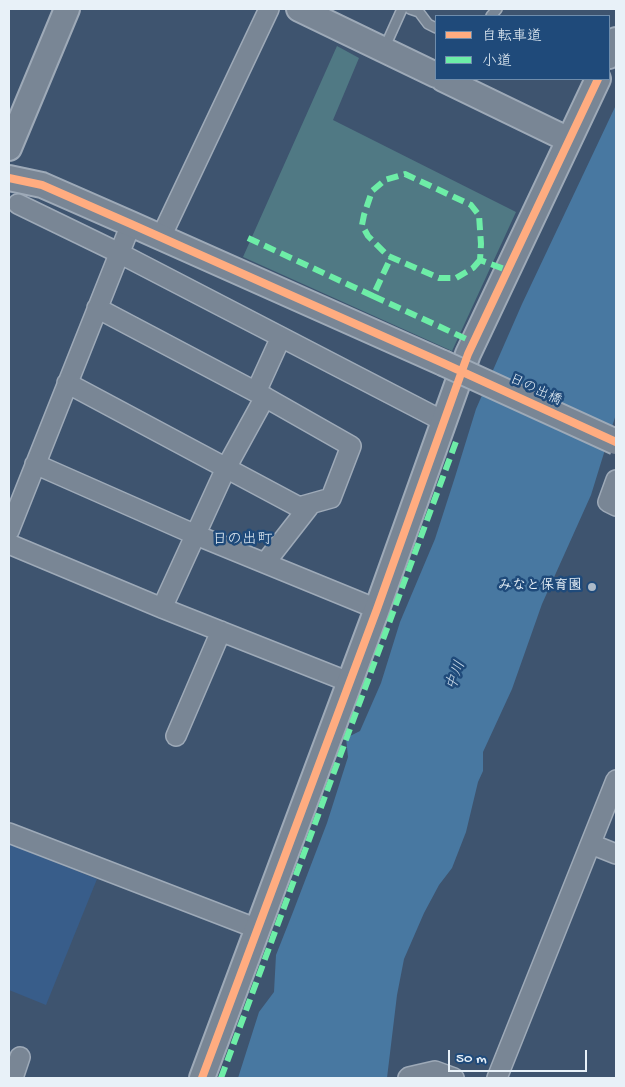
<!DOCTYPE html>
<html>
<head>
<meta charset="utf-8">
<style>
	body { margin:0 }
	#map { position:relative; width:625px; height:1087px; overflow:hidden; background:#3e546f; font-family:"Gochi Hand","Klee One",sans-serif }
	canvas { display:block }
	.frame { position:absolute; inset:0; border:10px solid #e8f1f8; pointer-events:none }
	.legend { position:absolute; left:435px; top:15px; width:175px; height:65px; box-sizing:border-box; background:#1f4a7a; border:1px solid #6f8dac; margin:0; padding:6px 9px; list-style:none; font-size:15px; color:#e8f1f8 }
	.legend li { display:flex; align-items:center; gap:10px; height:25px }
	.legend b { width:25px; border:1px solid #6f8dac }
	.scale { position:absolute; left:448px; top:1050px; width:139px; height:22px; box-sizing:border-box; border:2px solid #e8f1f8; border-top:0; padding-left:6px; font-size:15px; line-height:18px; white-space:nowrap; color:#e8f1f8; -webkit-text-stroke:4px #1f4a7a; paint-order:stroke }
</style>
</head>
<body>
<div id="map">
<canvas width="625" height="1087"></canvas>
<div class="frame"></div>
<ul class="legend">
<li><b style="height:6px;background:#ffac80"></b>自転車道</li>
<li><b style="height:6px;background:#6deda7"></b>小道</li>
</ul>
<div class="scale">50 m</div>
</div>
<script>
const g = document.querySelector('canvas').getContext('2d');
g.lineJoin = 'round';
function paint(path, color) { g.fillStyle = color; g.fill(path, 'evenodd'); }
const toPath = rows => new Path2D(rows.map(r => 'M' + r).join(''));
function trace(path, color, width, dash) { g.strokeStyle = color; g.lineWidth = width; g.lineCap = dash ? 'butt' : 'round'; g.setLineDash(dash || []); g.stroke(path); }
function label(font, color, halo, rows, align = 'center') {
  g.font = font + ' "Gochi Hand","Klee One",sans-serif'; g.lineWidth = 5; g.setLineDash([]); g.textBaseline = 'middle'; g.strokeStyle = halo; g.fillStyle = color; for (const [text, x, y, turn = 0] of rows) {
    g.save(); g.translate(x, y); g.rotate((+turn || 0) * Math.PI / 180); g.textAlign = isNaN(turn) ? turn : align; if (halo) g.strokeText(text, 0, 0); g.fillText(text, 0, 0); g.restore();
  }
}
paint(toPath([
	[9,844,97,879,46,1005,9,990]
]), '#385d8a');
paint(toPath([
	[337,46,359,58,333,120,516,212,452,351,243,257]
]), '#507984');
paint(toPath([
	[616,105,616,414,591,495,542,604,512,689,483,752,483,771,478,782,466,832,452,868,439,885,424,913,404,959,397,995,387,1078,238,1078,259,1012,274,992,276,955,293,912,327,823,348,757,346,738,360,731,381,683,400,622,435,539,455,477,476,409,522,304]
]), '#4878a1');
const service = toPath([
	[410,9,419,12,428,24,436,28],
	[491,16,497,9],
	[384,49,402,9]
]);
const minor = toPath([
	[18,204,119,253,443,421],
	[161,237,269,9],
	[67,383,299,507,331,498,351,446,256,392,97,308],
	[256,392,281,337],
	[35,464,196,535,377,609],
	[616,480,608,502,616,506],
	[9,531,131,224],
	[9,544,162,608,349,682],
	[265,563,311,504],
	[162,608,226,468,265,397],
	[176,736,221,631],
	[9,833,258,929],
	[591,844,616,854],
	[13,1078,20,1057],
	[408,1078,409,1077,435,1071,454,1078],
	[497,1078,616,780]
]);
const tertiary = toPath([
	[299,9,436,75],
	[609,56,616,40],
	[443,79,569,140],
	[9,148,67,9],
	[9,178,42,185,131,224,443,363],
	[202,1078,377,609,468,354,598,79]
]);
trace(service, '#9eaab8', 12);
trace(minor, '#9eaab8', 22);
trace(tertiary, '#9eaab8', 28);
trace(service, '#798695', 9);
trace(minor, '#798695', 19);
trace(tertiary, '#798695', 24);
const tertiaryBridge = toPath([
	[443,363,616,442]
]);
trace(tertiaryBridge, '#9eaab8', 28, []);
trace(tertiaryBridge, '#798695', 24);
trace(toPath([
	[248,238,373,296,391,257],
	[480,260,473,268,456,278,439,278,388,256,368,236,362,225,364,215,372,191,385,180,405,174,471,205,479,215,481,244,480,260,507,270],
	[373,296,473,342],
	[221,1078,457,439]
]), '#6deda7', 6, [12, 6]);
trace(toPath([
	[9,178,42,185,131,224,443,363,616,442],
	[202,1078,377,609,468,354,598,79]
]), '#ffac80', 8);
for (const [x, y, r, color] of [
	[592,587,5,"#acbac8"]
]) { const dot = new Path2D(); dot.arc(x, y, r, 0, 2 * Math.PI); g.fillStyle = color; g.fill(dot); trace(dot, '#1f4a7a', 2); }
label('14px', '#e8f1f8', '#1f4a7a', [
	["日の出橋",535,391,25]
]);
label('bold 14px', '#e8f1f8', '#1f4a7a', [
	["みなと保育園",582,587]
], 'right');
label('15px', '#e8f1f8', '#1f4a7a', [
	["日の出町",242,541]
]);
label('italic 15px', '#d0dfec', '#1f4a7a', [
	["中川",457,676,-70]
]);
</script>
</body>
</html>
